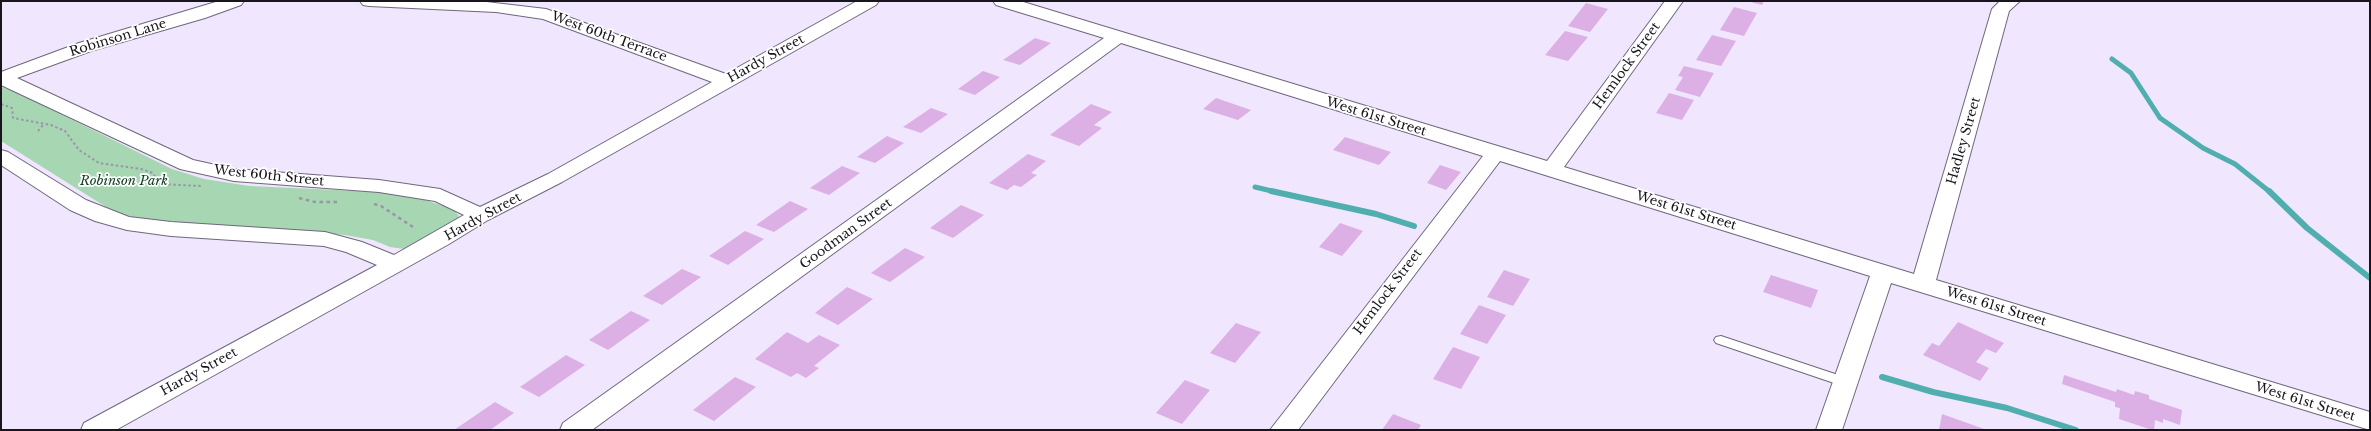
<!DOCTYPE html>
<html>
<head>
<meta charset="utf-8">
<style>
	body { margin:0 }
	#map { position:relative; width:2371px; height:431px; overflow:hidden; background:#f0e6fe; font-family:"Libre Baskerville",serif }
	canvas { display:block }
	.frame { position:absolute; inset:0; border:2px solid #18151d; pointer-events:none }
</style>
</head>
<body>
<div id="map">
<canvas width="2371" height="431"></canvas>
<div class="frame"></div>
</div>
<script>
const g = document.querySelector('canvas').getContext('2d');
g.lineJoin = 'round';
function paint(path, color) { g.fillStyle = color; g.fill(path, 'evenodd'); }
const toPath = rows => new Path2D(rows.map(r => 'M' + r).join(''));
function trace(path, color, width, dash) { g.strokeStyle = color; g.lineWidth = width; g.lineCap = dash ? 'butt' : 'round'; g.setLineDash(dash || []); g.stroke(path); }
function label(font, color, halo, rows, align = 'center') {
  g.font = font + ' "Libre Baskerville",serif'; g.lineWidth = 3.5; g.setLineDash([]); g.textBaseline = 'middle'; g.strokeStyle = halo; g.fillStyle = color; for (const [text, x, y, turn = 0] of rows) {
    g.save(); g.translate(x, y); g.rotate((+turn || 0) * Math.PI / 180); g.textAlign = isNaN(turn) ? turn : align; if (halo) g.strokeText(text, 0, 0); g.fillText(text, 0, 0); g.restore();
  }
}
paint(toPath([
	[1,87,18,93,172,169,204,179,250,186,380,192,425,200,453,209,459,216,458,221,420,244,404,249,390,247,373,240,345,235,140,219,114,212,1,141]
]), '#a6d7b2');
trace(toPath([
	[2112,59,2131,73,2160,118,2203,148,2235,164,2270,192],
	[1255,187,1276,192]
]), '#51aeaf', 5);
trace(toPath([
	[1271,191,1376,214,1414,226],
	[2269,191,2307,228,2370,278],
	[1882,377,1933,392,2007,408,2076,430]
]), '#51aeaf', 6);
paint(toPath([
	[1747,1,1764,1,1762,5],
	[1586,3,1608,9,1590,32,1568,26],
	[1734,7,1757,13,1744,36,1720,30],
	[1565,31,1588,37,1568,61,1545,55],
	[1712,35,1736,41,1721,66,1696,60],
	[1035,38,1051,43,1020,65,1003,60],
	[1684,66,1714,73,1700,97,1675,90,1683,77,1678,76],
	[983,71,1000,77,975,95,958,89],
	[1669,93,1694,100,1682,120,1656,113],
	[1216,98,1251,110,1238,120,1203,109],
	[1091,104,1112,112,1094,125,1102,128,1079,146,1050,135],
	[931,108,948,114,921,133,903,127],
	[887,136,904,143,875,163,857,157],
	[1345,137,1391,152,1379,165,1333,150],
	[1028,154,1046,161,1031,173,1037,175,1021,187,1014,185,1007,190,989,183],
	[1440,165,1461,172,1446,190,1427,183],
	[842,166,860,173,829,195,810,188],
	[790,201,808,209,774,232,756,225],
	[961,205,984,215,953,238,930,228],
	[1340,223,1363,231,1342,256,1319,247],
	[745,231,764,239,728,265,709,256],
	[905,248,925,257,890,282,871,273],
	[682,269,701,277,662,305,643,296],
	[1504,270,1530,279,1513,306,1487,297],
	[1771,275,1818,290,1811,308,1763,292],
	[847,287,873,299,838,325,815,313],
	[1479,305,1506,315,1487,344,1460,334],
	[631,311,650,320,608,350,589,340],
	[1958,322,2004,343,1996,353,1986,349,1976,362,1989,368,1980,381,1923,355,1932,343,1939,346],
	[1236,323,1261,332,1235,363,1210,353],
	[787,332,808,343,819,335,840,345,814,366,819,368,806,378,797,373,791,377,755,359],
	[1453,347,1480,357,1461,389,1433,379],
	[566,355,585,365,539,397,520,387],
	[2064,375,2116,392,2117,389,2134,395,2135,391,2149,395,2149,399,2182,410,2180,425,2163,419,2163,423,2155,420,2154,430,2152,430,2119,419,2120,408,2115,407,2115,402,2062,384],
	[735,377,756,387,714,421,693,410],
	[1185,380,1210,390,1182,424,1156,413],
	[495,402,514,413,490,430,454,430],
	[1393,414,1421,425,1418,430,1382,430],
	[1942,414,1987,430,1939,430]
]), '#dcb0e5');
const lane = toPath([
	[1721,336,1850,379,1852,382,1850,385,1845,387,1840,385,1716,343,1714,340,1716,337,1721,336]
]);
const street = toPath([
	[219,1,244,1,241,5,205,18,91,51,17,78,193,160,234,169,379,180,440,189,480,207,548,174,712,82,543,19,496,12,369,6,363,5,360,1,478,1,546,9,726,74,857,1,879,1,876,5,562,182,488,220,449,244,116,430,81,430,84,423,377,265,346,252,324,246,171,236,127,230,95,221,70,210,1,165,1,150,8,152,86,200,129,217,171,222,325,232,362,242,394,255,464,215,435,201,379,192,234,181,180,169,1,85,1,72,79,43,219,1],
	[993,1,1020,1,1547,161,1665,1,1683,1,1564,167,1914,274,1992,9,2000,1,2020,1,2009,11,1936,280,2370,412,2370,430,1891,283,1842,430,1816,430,1870,276,1500,161,1298,430,1270,430,1483,156,1121,43,592,430,560,430,563,423,1104,38,996,5,993,1]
]);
trace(lane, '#6f677c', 2);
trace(street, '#6f677c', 2);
trace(toPath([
	[1,104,12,108,13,118,51,125,65,131,79,150,99,163,141,169,153,173,159,184,201,186],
	[38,131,43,125]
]), '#9c95a7', 2, [2.5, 2.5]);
trace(toPath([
	[299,198,315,202,337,202],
	[374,204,381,206,416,229]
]), '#9c95a7', 2.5, [3.5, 3.5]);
paint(lane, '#fff');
paint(street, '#fff');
label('13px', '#18151d', '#fff', [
	["West 60th Terrace",609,37,20],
	["Robinson Lane",118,38,-17],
	["Hardy Street",766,59,-29],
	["Hemlock Street",1627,66,-54],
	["West 61st Street",1376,117,17],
	["Hadley Street",1964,141,-74],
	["West 60th Street",269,176,6],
	["West 61st Street",1686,211,17],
	["Hardy Street",483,217,-29],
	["Goodman Street",846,234,-36],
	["Hemlock Street",1388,292,-53],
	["West 61st Street",1996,307,17],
	["Hardy Street",199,372,-29],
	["West 61st Street",2305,402,17]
]);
label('italic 13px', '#0d3b1e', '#fff', [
	["Robinson Park",124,181]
]);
</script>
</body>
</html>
